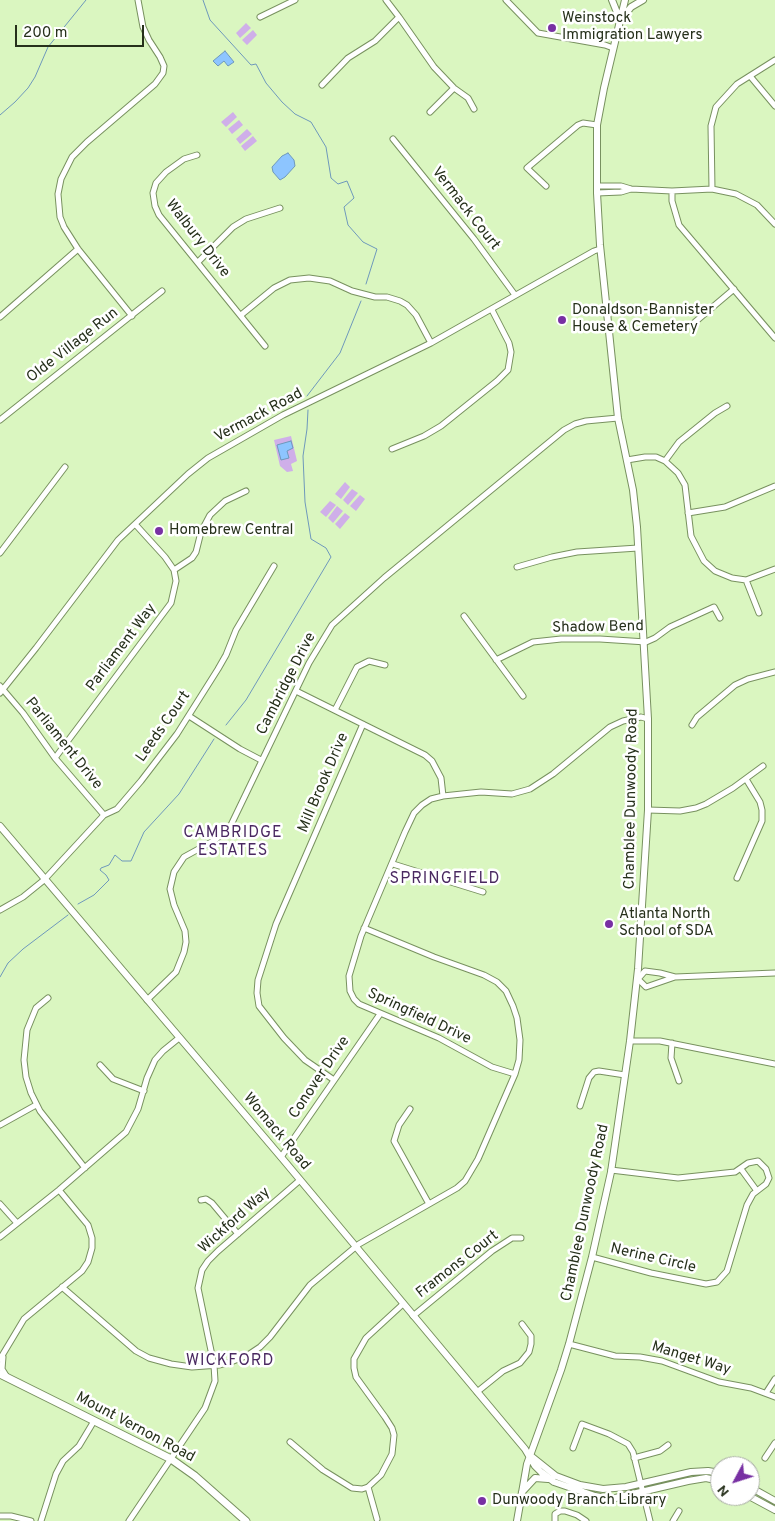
<!DOCTYPE html>
<html>
<head>
<meta charset="utf-8">
<style>
	body { margin:0 }
	#map { position:relative; width:775px; height:1521px; overflow:hidden; background:#daf6c0; font-family:Overpass,sans-serif }
	canvas { display:block }
	.north { position:absolute; left:710px; top:1456px; width:50px; height:50px; box-sizing:border-box; background:#fff; border:1px solid #a8aca4; border-radius:50%; rotate:230deg; font-size:14px; font-weight:700; line-height:20px; text-align:center; color:#26301b }
	.north::after { content:''; display:block; margin:auto; width:18px; height:22px; background:#7830a3; clip-path:polygon(50% 0,100% 100%,50% 72%,0 100%) }
	.scale { position:absolute; left:15px; top:25px; width:129px; height:22px; box-sizing:border-box; border:2px solid #26301b; border-top:0; padding-left:6px; font-size:15px; line-height:18px; white-space:nowrap; color:#26301b; -webkit-text-stroke:4px #fff; paint-order:stroke }
</style>
</head>
<body>
<div id="map">
<canvas width="775" height="1521"></canvas>
<div class="north">N</div>
<div class="scale">200 m</div>
</div>
<script>
const g = document.querySelector('canvas').getContext('2d');
g.lineJoin = 'round';
function paint(path, color) { g.fillStyle = color; g.fill(path, 'evenodd'); }
const toPath = rows => new Path2D(rows.map(r => 'M' + r).join(''));
function trace(path, color, width, dash) { g.strokeStyle = color; g.lineWidth = width; g.lineCap = dash ? 'butt' : 'round'; g.setLineDash(dash || []); g.stroke(path); }
function label(font, color, halo, rows, align = 'center') {
  g.font = font + ' Overpass,sans-serif'; g.lineWidth = 5; g.setLineDash([]); g.textBaseline = 'middle'; g.strokeStyle = halo; g.fillStyle = color; for (const [text, x, y, turn = 0] of rows) {
    g.save(); g.translate(x, y); g.rotate((+turn || 0) * Math.PI / 180); g.textAlign = isNaN(turn) ? turn : align; if (halo) g.strokeText(text, 0, 0); g.fillText(text, 0, 0); g.restore();
  }
}
paint(toPath([
	[246,23,251,28,240,38,236,33],
	[253,30,257,35,247,45,242,40],
	[233,112,237,117,226,127,221,122],
	[239,120,243,125,232,134,228,129],
	[247,129,252,134,240,144,236,139],
	[253,136,257,141,245,151,241,146],
	[291,436,297,461,291,464,293,471,287,472,280,466,274,440],
	[345,482,350,487,341,499,335,494],
	[352,489,358,493,348,505,343,500],
	[360,495,365,499,356,511,350,506],
	[330,501,336,505,326,517,320,512],
	[337,506,343,511,333,523,328,518],
	[345,513,350,517,340,529,335,524]
]), '#cfafe9');
const water = toPath([
	[225,51,234,62,228,66,224,61,218,66,213,61,225,51],
	[288,153,294,160,295,166,285,177,280,180,273,172,272,167,282,156,288,153],
	[291,441,293,448,287,451,289,458,281,460,277,445,291,441]
]);
paint(water, '#8dc5ff');
trace(water, '#6e98bb', 1);
trace(toPath([
	[203,0,210,20,251,65,256,64,266,83,282,102,295,114,311,122,326,147,331,178,338,184,347,181,354,198,344,207,348,225,363,242,377,249,366,284],
	[0,115,15,102,28,88,35,77,48,47,86,0],
	[307,396,340,353,361,301],
	[226,725,246,700,331,557,326,548,311,539,305,502,303,456,307,429,308,410],
	[78,904,94,895,109,880,106,875,100,870,101,868,109,865,115,855,122,861,131,861,144,832,179,794,214,739],
	[0,977,8,963,23,949,68,915]
]), '#6e98bb', 1);
const minor = toPath([
	[386,0,399,17,434,67,454,88,468,98,474,109],
	[506,0,538,33,605,45,613,48],
	[260,17,295,0],
	[750,76,775,106],
	[322,85,348,58,375,41,399,17],
	[430,112,454,88],
	[393,139,474,239,515,295],
	[197,155,184,159,166,172,156,183,153,193,155,206,159,215,265,346],
	[546,186,527,168,578,125,583,123,597,125],
	[597,186,621,186,631,189,672,191,712,189,736,194,757,205,775,224],
	[712,189,711,126,716,107,737,84,775,60],
	[672,191,672,201,679,225,775,338],
	[597,193,621,192,631,189],
	[198,262,233,227,246,219,280,208],
	[241,315,274,288,290,280,309,278,330,281,352,291,375,297,387,297,400,301,407,305,416,315,431,343],
	[132,316,78,249,64,227,60,217,58,194,61,179,72,157,87,142,155,84,163,73,164,66,160,57,149,40,143,27,138,0],
	[0,317,78,249],
	[695,322,734,289],
	[0,420,162,291],
	[392,449,424,436,441,426,497,381,508,370,511,352,509,343,492,310],
	[627,460,645,457,656,457,665,461,678,473,685,485,691,536,704,561,715,571,732,578,746,580,775,569],
	[665,461,679,442,715,413,727,406],
	[688,513,725,507,775,486],
	[0,553,65,467],
	[517,567,552,557,577,552,638,548],
	[174,570,192,558,196,552,201,532,210,515,225,501,246,491],
	[746,580,759,613],
	[464,616,523,696],
	[496,660,533,642,561,639,600,639,646,642,655,638,670,627,714,607,720,618],
	[0,686,23,713,55,758,104,815],
	[296,691,425,755,432,761,441,778,443,796],
	[0,693,36,648,118,540,188,474,208,458,283,415,431,343,594,251,600,249],
	[335,710,357,667,369,661,385,665],
	[189,716,240,749,261,760],
	[692,725,697,717,735,685,748,679,775,672],
	[55,758,171,603,176,581,174,570,165,557,135,524],
	[648,810,680,811,696,808,706,804,733,788,763,766],
	[393,864,483,892],
	[737,878,762,821,762,810,760,802,746,779],
	[0,910,23,897,44,880,104,815,117,809,141,781,177,734,218,669,226,655,236,630,274,566],
	[675,977,660,973,645,971,638,979,646,987,675,977,775,973],
	[48,998,36,1008,27,1030,24,1060,26,1077,31,1093,40,1111,85,1168],
	[147,1000,176,972,184,952,186,942,185,931,174,905,170,889,174,872,184,857,215,840,230,827,309,663,332,625,384,578,564,430,575,424,586,421,618,418],
	[630,1041,660,1041,775,1064],
	[672,1043,671,1058,679,1081],
	[100,1065,113,1079,144,1091],
	[515,1074,492,1067,439,1038,359,1004,354,999,350,991,349,976,361,936,405,832,414,813,422,805,431,799,443,796,481,792,512,794,530,789,553,774,610,727,623,721,641,717,648,719],
	[334,1080,305,1060,284,1038,259,1006,257,993,258,980,276,924,363,724],
	[580,1106,589,1078,594,1072,599,1071,625,1075],
	[410,1109,399,1125,394,1141,429,1204],
	[0,1125,36,1105],
	[281,1157,380,1014],
	[741,1169,757,1191],
	[201,1200,206,1199,212,1203,238,1234],
	[0,1204,17,1223],
	[0,1237,59,1190,126,1132,138,1109,147,1078,155,1060,163,1051,179,1038],
	[592,1257,651,1273,706,1284,717,1282,727,1271,747,1205,753,1194,766,1184,769,1178,766,1169,758,1161,748,1163,735,1172,678,1178,611,1170],
	[62,1287,136,1351,149,1358,171,1364,192,1367,219,1365,231,1362,248,1355,260,1347,270,1337,310,1285,359,1244,457,1188,465,1181,478,1159,515,1074,519,1060,520,1040,517,1018,513,1006,506,991,497,982,484,975,434,957,364,928],
	[413,1316,492,1251,512,1238,521,1238],
	[569,1344,615,1356,640,1357,662,1361,719,1382,751,1388,775,1397],
	[3,1357,2,1369,7,1377],
	[0,1359,24,1319,82,1271,88,1262,92,1248,92,1238,88,1225,59,1190],
	[477,1392,503,1371,520,1363,529,1352,531,1344,531,1336,522,1324],
	[766,1393,775,1379],
	[290,1442,323,1470,352,1488,362,1489,368,1487,381,1475,392,1454,394,1435,392,1428,385,1417,356,1377,354,1368,354,1359,366,1338,403,1304],
	[573,1448,582,1424,609,1434,628,1444,633,1452,650,1521],
	[634,1458,660,1451,668,1445],
	[765,1458,775,1443],
	[368,1487,377,1519],
	[0,1516,11,1516,31,1521],
	[41,1521,56,1474,63,1461,79,1446,94,1421],
	[129,1521,205,1408,215,1381,214,1365,198,1288,202,1270,208,1261,218,1251,300,1180],
	[555,1521,555,1514,560,1511,565,1511,577,1515,586,1521],
	[673,1521,679,1511]
]);
const tertiary = toPath([
	[612,0,620,20],
	[624,16,631,7,643,0],
	[0,826,281,1157,525,1449,535,1466,541,1472,554,1482,595,1496,611,1499,688,1481,706,1478,720,1481],
	[531,1456,556,1476,580,1485,603,1489,626,1487,691,1472,708,1471,720,1473],
	[750,1487,775,1501],
	[522,1492,535,1478,548,1479],
	[749,1496,775,1510],
	[517,1521,527,1464,561,1370,569,1344,592,1257,611,1172,630,1041,638,969,648,810,648,719,637,527,633,490,618,418,600,245,597,193,597,125,604,88,625,0]
]);
const secondary = toPath([
	[0,1374,171,1459,195,1476,246,1521]
]);
trace(minor, '#78915f', 7);
trace(tertiary, '#78915f', 8);
trace(secondary, '#78915f', 9);
trace(minor, '#fff', 5);
trace(tertiary, '#fff', 6);
trace(secondary, '#fff', 7);
for (const [x, y, r, color] of [
	[552,28,5,"#7830a3"],
	[562,320,5,"#7830a3"],
	[159,531,5,"#7830a3"],
	[609,924,5,"#7830a3"],
	[482,1501,5,"#7830a3"]
]) { const dot = new Path2D(); dot.arc(x, y, r, 0, 2 * Math.PI); g.fillStyle = color; g.fill(dot); trace(dot, '#fff', 2); }
label('15px', '#26301b', '#fff', [
	["Weinstock",562,19],
	["Immigration Lawyers",562,36],
	["Donaldson-Bannister",572,311],
	["House & Cemetery",572,328],
	["Homebrew Central",169,531],
	["Atlanta North",619,915],
	["School of SDA",619,932],
	["Dunwoody Branch Library",492,1501]
], 'left');
label('15px', '#26301b', '#fff', [
	["Vermack Court",465,209,52],
	["Walbury Drive",197,239,52],
	["Olde Village Run",73,346,-38],
	["Vermack Road",259,416,-28],
	["Shadow Bend",598,628,-1],
	["Parliament Way",122,648,-53],
	["Cambridge Drive",287,684,-63],
	["Leeds Court",164,727,-55],
	["Parliament Drive",63,744,51],
	["Mill Brook Drive",324,783,-67],
	["Chamblee Dunwoody Road",632,799,-89],
	["Springfield Drive",419,1017,25],
	["Conover Drive",320,1078,-56],
	["Womack Road",276,1132,50],
	["Chamblee Dunwoody Road",586,1213,-78],
	["Wickford Way",235,1221,-42],
	["Nerine Circle",653,1259,13],
	["Framons Court",458,1265,-38],
	["Manget Way",691,1359,17],
	["Mount Vernon Road",135,1428,28]
]);
g.letterSpacing = '1px';
label('16px', '#4a2961', '#fff', [
	["CAMBRIDGE",233,834],
	["ESTATES",233,852],
	["SPRINGFIELD",445,880],
	["WICKFORD",230,1362]
]);
g.letterSpacing = '0px';
</script>
</body>
</html>
